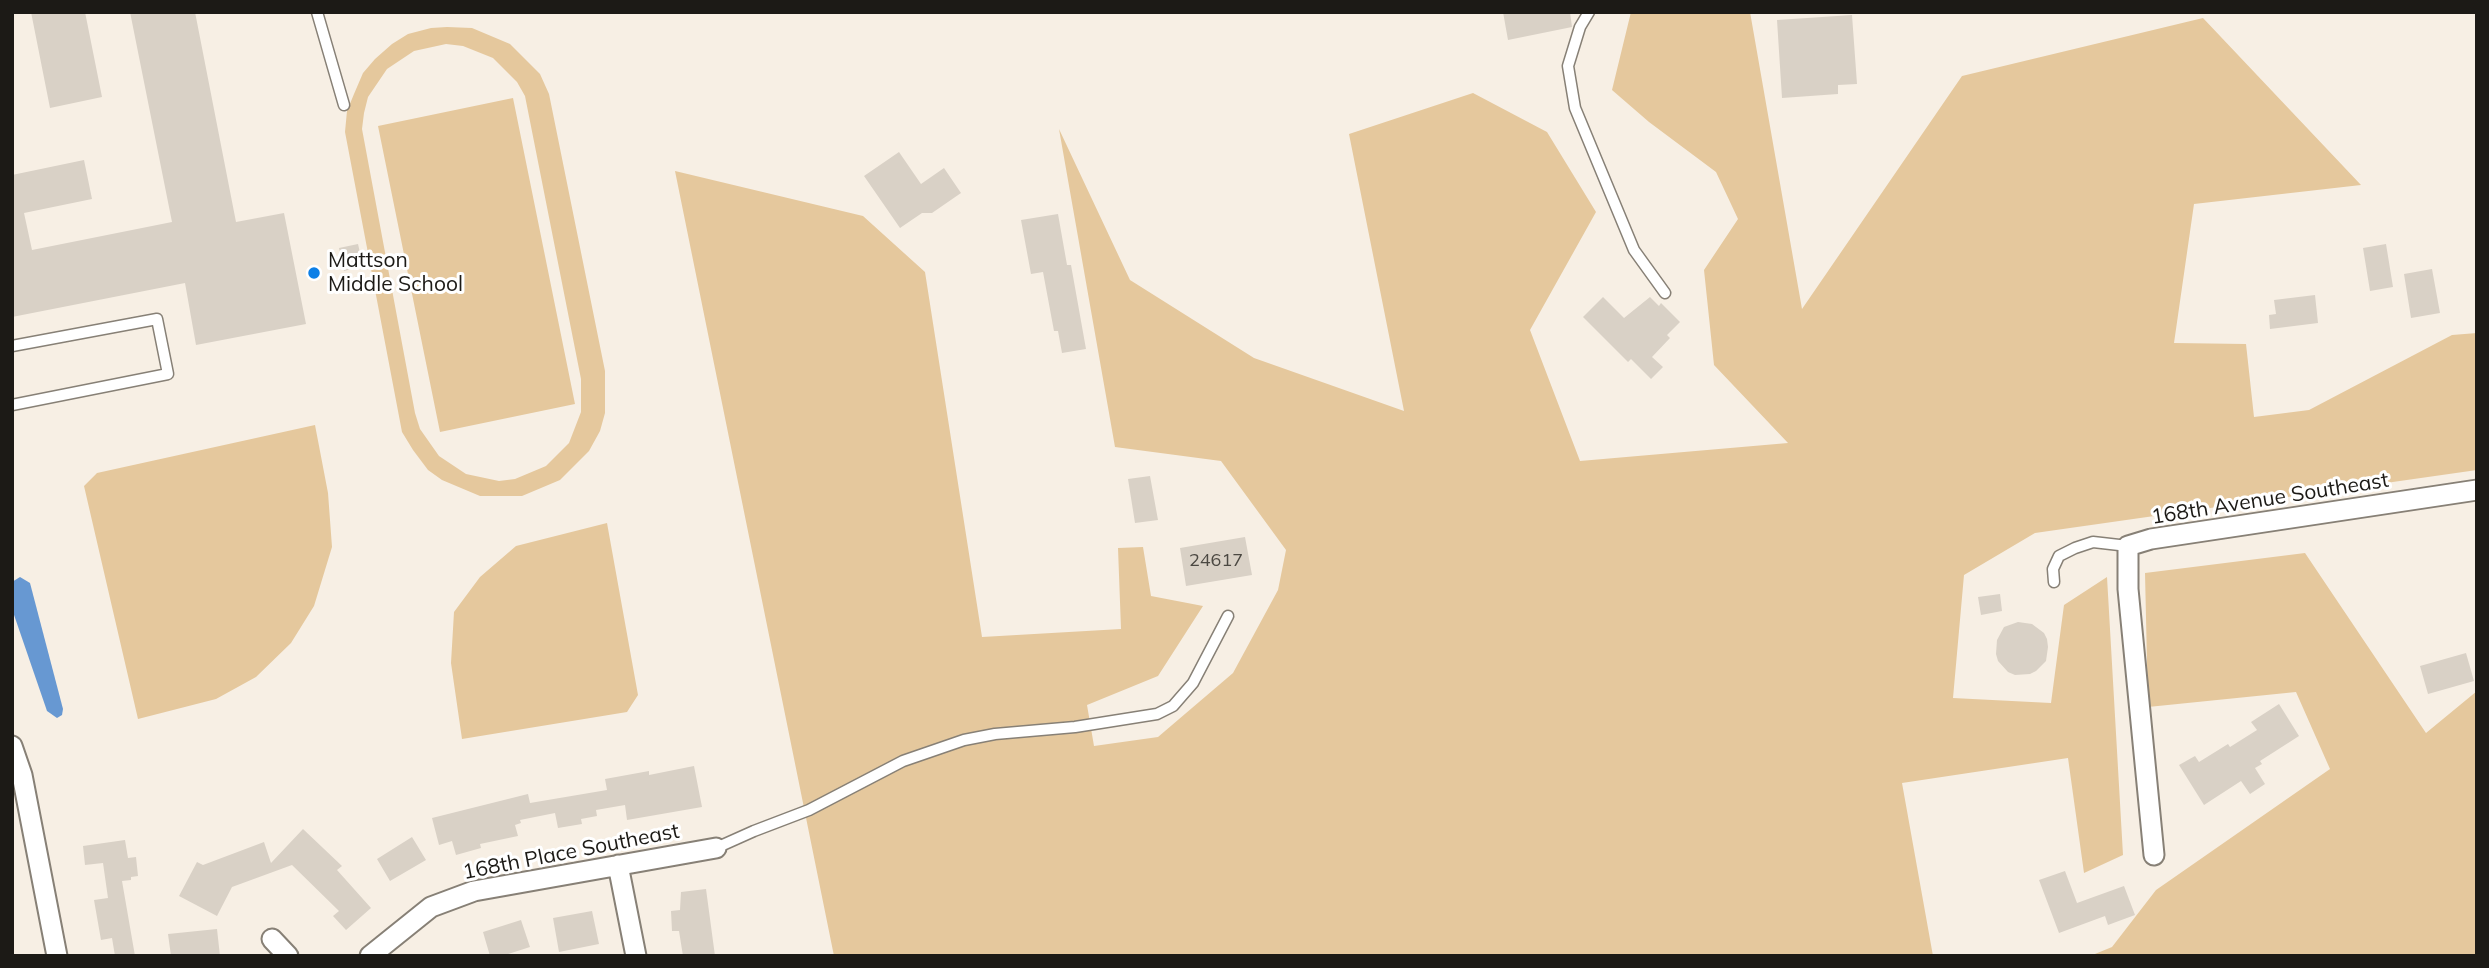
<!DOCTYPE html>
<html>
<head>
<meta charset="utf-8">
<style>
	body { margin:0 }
	#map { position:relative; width:2489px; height:968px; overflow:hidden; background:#f7efe4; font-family:Mulish,sans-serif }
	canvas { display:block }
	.frame { position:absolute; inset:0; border:14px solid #1c1a16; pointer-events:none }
</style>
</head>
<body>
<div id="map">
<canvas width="2489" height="968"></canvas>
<div class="frame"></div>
</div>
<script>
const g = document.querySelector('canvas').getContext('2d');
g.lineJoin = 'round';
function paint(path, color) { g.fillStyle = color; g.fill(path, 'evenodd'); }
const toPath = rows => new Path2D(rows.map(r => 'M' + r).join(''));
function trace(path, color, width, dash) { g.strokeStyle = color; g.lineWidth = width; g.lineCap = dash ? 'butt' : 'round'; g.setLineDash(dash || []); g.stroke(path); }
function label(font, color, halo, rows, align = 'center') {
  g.font = font + ' Mulish,sans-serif'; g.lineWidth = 6; g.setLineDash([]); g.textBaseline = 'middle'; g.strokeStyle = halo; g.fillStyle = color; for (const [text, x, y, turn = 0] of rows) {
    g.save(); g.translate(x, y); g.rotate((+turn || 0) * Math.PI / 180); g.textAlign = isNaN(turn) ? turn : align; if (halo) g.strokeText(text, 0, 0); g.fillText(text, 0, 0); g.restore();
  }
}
paint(toPath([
	[1631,12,1750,12,1802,309,1962,76,2203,18,2361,185,2194,204,2174,343,2246,344,2254,417,2309,410,2452,335,2477,333,2477,470,2035,533,1964,575,1953,698,2051,703,2064,605,2107,577,2123,855,2084,873,2068,758,1902,783,1933,956,834,956,675,171,863,216,925,272,982,637,1121,629,1118,548,1143,547,1151,596,1203,606,1158,676,1087,705,1094,746,1158,737,1233,673,1278,590,1286,550,1221,461,1115,447,1059,129,1130,280,1254,358,1404,411,1349,134,1473,93,1547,132,1596,212,1530,330,1580,461,1788,443,1714,365,1704,270,1738,219,1716,172,1649,122,1612,90],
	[447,27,472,28,510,44,540,74,549,94,605,371,605,413,600,431,589,451,560,480,522,496,480,496,442,480,428,470,413,450,402,432,345,132,347,111,354,94,363,73,375,59,392,44,408,34,431,28],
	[446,44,463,46,493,58,517,82,525,96,581,379,581,412,569,443,546,466,515,479,499,481,466,474,439,456,420,429,415,413,362,129,364,113,368,97,387,69,414,51],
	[513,98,575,404,440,432,378,126],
	[315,425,328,493,332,547,314,606,291,643,256,677,216,699,138,719,84,486,97,473],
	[607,523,638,695,627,712,462,739,451,663,454,612,480,577,516,546],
	[2305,553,2426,733,2477,691,2477,956,2090,956,2112,947,2156,890,2330,769,2296,692,2148,707,2145,573]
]), '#e5c89d');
paint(toPath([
	[20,577,30,583,63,709,62,715,57,718,47,711,12,609,12,582]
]), '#6798d2');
paint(toPath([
	[31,12,85,12,102,97,50,108],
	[130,12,195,12,236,222,284,213,306,324,196,345,185,283,12,317,12,175,84,160,92,199,24,213,32,250,172,222],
	[1503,12,1570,12,1572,27,1508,40],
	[1852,15,1857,84,1838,85,1838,94,1782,98,1777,20],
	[899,152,921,184,944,168,961,193,932,213,922,213,900,228,864,176],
	[1058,214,1067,265,1071,265,1086,349,1062,353,1058,331,1054,331,1043,272,1031,274,1021,220],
	[358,244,363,266,344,271,339,248],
	[2386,244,2393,287,2370,291,2363,248],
	[2432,269,2440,313,2411,318,2404,274],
	[2315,295,2318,323,2270,329,2269,315,2276,314,2274,300],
	[1603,297,1624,318,1650,297,1659,306,1661,303,1680,322,1667,335,1670,338,1652,357,1663,367,1651,379,1631,359,1628,362,1583,317],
	[1150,476,1158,520,1135,523,1128,479],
	[1245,537,1252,575,1186,586,1180,548],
	[2000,594,2002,611,1981,615,1978,597],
	[2018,622,2032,624,2044,633,2047,639,2048,647,2046,661,2036,671,2030,674,2015,675,2008,672,1998,661,1996,654,1997,640,2004,627],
	[2466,653,2474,681,2428,694,2420,666],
	[2279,704,2299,736,2260,761,2262,764,2255,768,2265,784,2250,794,2241,781,2204,805,2179,765,2195,756,2199,762,2228,744,2230,747,2257,730,2251,722],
	[694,766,702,807,627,820,625,805,596,810,597,816,581,819,582,824,558,828,555,813,520,820,521,823,515,825,518,836,480,844,481,848,456,855,452,841,439,845,432,818,528,794,530,803,607,790,605,779,649,771,649,775],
	[303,829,342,866,337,870,371,908,346,930,333,916,339,911,292,865,232,887,217,916,179,896,197,862,203,865,264,842,271,863],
	[412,837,426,860,390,881,377,859],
	[125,840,128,858,136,857,138,876,131,877,131,880,122,881,135,956,115,956,112,938,101,940,94,900,108,898,103,863,85,865,83,846],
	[2065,871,2077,903,2124,886,2135,915,2108,925,2105,916,2059,933,2039,880],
	[706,889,715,956,683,956,679,931,672,931,671,911,680,910,681,892],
	[592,911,599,944,559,952,553,918],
	[521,920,530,947,502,956,490,956,483,932],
	[217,929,220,956,171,956,168,934]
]), '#d9d1c6');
const service = toPath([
	[317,12,344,105],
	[1589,12,1580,27,1568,66,1575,108,1634,250,1665,293],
	[12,346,157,319,168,374,12,405],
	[2054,582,2053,569,2059,556,2075,548,2093,542,2128,546],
	[716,848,754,831,809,810,903,761,964,740,995,734,1075,727,1157,714,1173,706,1193,683,1228,616]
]);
const minor = toPath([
	[12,746,22,775,57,956],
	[2154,855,2128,589,2128,546,2151,539,2477,490],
	[618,865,636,956],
	[272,939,288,956],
	[370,956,431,907,474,891,716,848]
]);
trace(service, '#878076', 13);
trace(minor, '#878076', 23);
trace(service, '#fff', 10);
trace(minor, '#fff', 19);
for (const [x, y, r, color] of [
	[314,273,7,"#0d7fe6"]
]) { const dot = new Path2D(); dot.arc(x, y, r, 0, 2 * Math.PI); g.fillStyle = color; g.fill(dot); trace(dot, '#fff', 2.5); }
label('18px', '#4b4842', null, [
	["24617",1216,561]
]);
label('21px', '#1c1a16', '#fff', [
	["Mattson",328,261],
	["Middle School",328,285]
], 'left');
label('21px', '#1c1a16', '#fff', [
	["168th Avenue Southeast",2270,499,-9],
	["168th Place Southeast",571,852,-11]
]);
</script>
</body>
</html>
